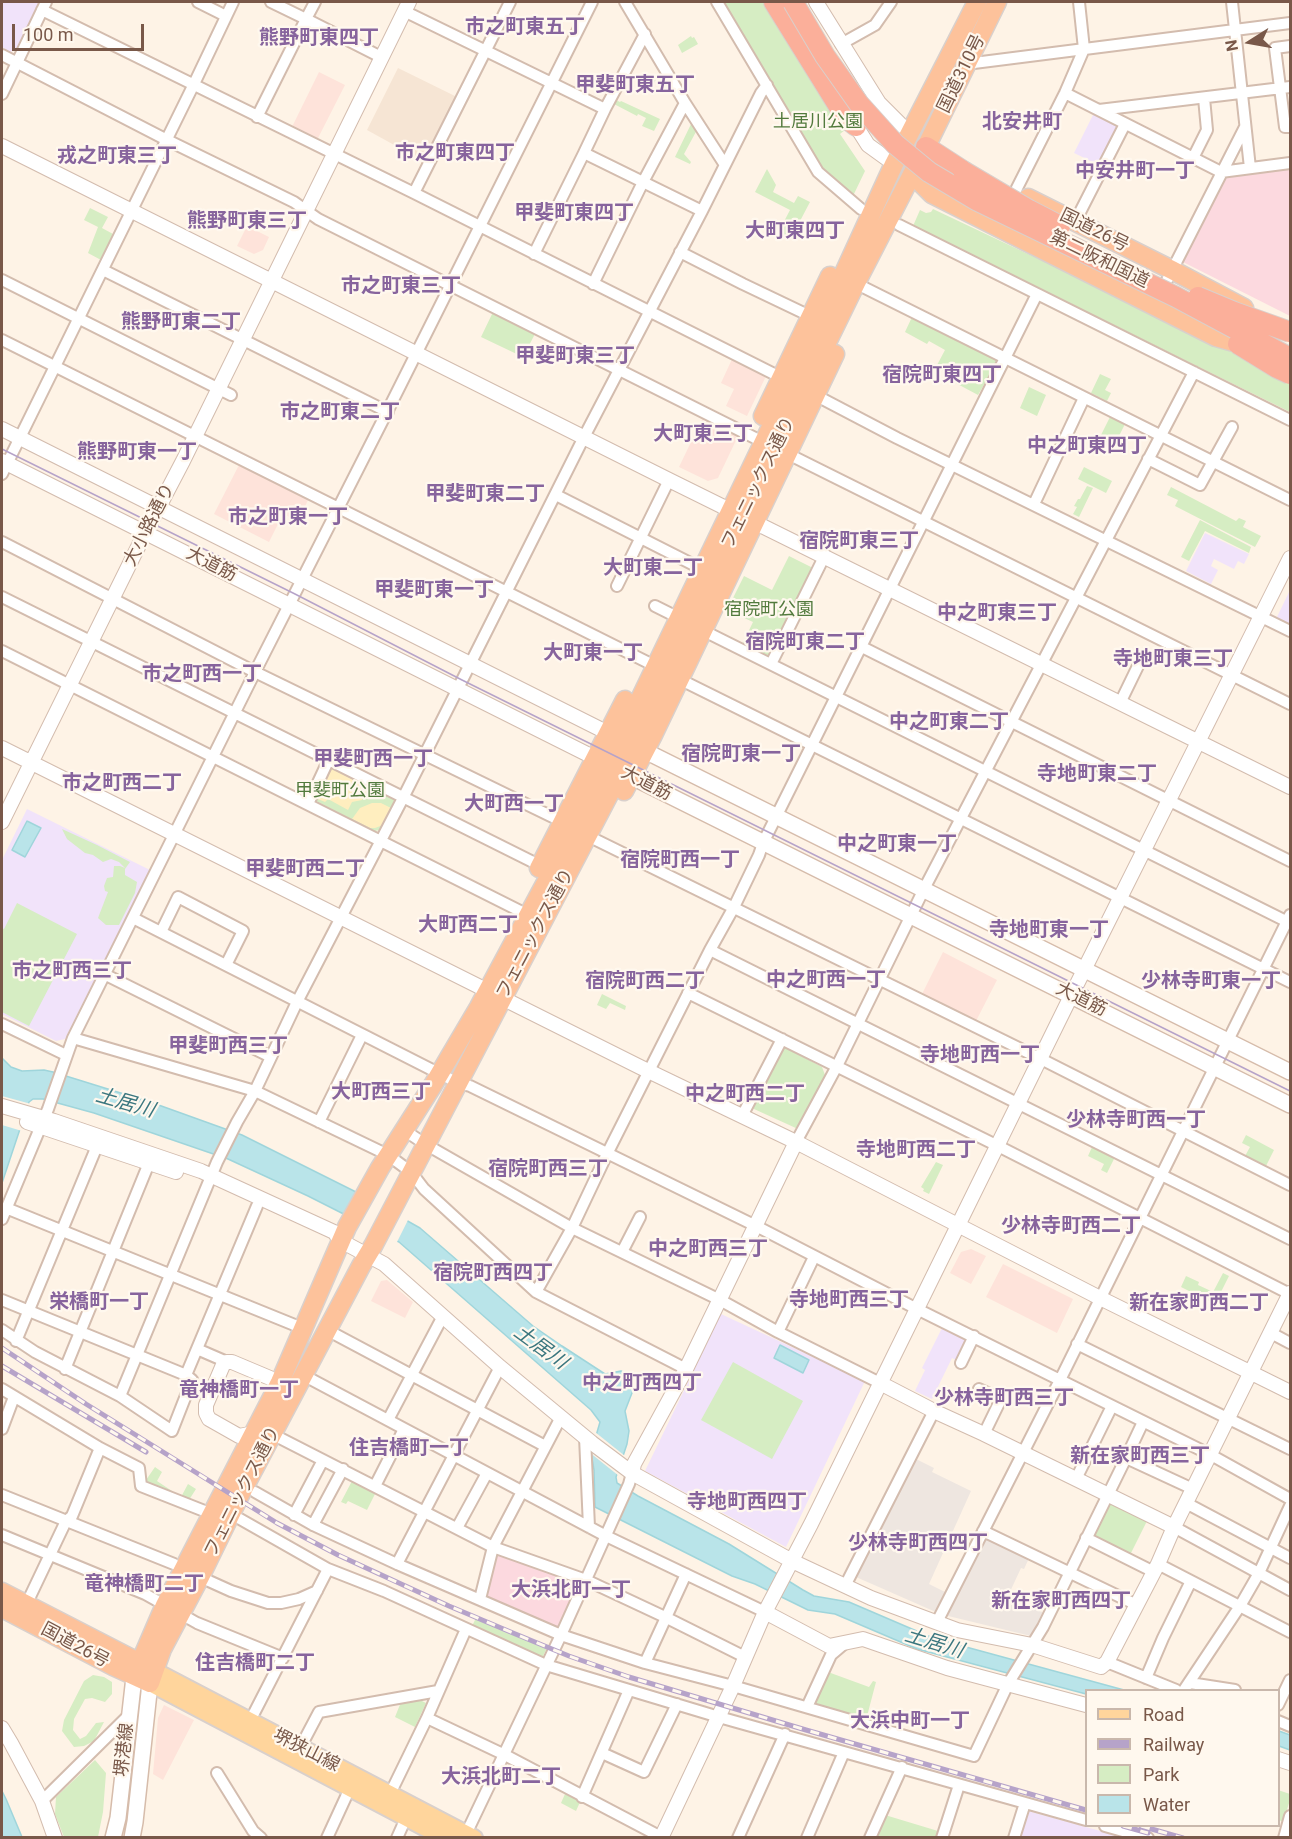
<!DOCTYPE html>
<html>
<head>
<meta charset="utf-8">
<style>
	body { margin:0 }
	#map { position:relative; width:1292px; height:1839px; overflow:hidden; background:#fef3e6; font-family:Roboto,sans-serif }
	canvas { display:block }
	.frame { position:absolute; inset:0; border:3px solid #795849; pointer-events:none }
	.legend { position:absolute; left:1085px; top:1689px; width:195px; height:138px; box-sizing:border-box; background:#fff8ee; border:2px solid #c9b8ac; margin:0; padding:8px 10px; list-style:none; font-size:18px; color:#795849 }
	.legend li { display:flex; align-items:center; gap:12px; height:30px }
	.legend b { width:30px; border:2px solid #c9b8ac }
	.north { position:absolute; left:1220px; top:12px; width:60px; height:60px; -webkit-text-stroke:4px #fff8ee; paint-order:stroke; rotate:259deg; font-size:16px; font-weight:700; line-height:24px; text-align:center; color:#795849 }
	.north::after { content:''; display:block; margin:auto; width:21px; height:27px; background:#795849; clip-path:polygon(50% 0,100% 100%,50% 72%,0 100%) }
	.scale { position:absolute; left:12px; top:24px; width:132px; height:27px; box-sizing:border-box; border:3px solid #795849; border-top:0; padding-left:8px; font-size:18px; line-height:21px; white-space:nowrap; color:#795849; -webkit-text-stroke:4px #fff8ee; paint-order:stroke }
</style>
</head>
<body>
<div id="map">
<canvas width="1292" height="1839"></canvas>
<div class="frame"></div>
<ul class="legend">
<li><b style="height:8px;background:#ffd59c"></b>Road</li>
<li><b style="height:8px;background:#b6a3c9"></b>Railway</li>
<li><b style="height:16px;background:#d6edc3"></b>Park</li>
<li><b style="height:16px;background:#b9e4e9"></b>Water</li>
</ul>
<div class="north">N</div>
<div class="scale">100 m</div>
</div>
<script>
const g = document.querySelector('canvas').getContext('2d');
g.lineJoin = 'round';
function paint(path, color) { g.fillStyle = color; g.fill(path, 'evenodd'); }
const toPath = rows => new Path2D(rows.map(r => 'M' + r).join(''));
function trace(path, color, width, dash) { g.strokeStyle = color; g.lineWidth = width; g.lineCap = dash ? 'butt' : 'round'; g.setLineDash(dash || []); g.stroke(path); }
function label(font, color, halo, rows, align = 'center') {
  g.font = font + ' Roboto,"Noto Sans JP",sans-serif'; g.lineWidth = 4.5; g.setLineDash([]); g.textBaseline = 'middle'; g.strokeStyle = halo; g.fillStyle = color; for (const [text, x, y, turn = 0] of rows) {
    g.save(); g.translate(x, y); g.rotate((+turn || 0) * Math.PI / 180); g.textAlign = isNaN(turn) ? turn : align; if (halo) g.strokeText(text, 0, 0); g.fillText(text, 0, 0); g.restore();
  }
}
paint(toPath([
	[398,68,457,97,424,162,395,148,396,146,367,130]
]), '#f6e5d4');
paint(toPath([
	[319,72,345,85,316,142,291,129],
	[247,226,269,237,263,250,254,254,237,246],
	[733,357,767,374,747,416,726,406,734,389,721,383],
	[704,415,740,432,718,478,708,481,679,467],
	[240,463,309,498,298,521,283,514,269,542,214,514],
	[943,952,997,980,976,1021,922,994],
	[971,1249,986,1256,971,1284,950,1273,961,1252],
	[1003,1264,1073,1299,1057,1333,986,1297],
	[387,1280,413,1302,405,1318,371,1301,381,1281],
	[164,1705,194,1720,163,1780,153,1774,158,1718]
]), '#fee3da');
paint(toPath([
	[914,1458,934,1468,932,1472,971,1491,929,1584,947,1593,938,1613,856,1577],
	[984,1537,1030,1556,1024,1569,1021,1568,1008,1596,1044,1613,1031,1636,944,1615]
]), '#eee6e0');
paint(toPath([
	[2,2,40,2,16,50,10,52,2,47],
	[1094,113,1119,125,1099,165,1074,153],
	[1205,533,1249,554,1244,564,1238,561,1234,569,1214,559,1211,566,1218,570,1211,584,1186,571],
	[1290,590,1290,624,1277,617],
	[27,809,150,870,65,1039,56,1041,2,1014,2,860],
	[721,1314,865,1381,786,1547,645,1471],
	[943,1326,969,1339,958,1361,952,1358,932,1399,915,1391,925,1370,922,1368],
	[1028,1811,1122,1837,1019,1838]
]), '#f1e3fa');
paint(toPath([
	[1290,168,1290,316,1181,261,1223,176],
	[500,1554,577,1580,579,1584,561,1625,556,1627,485,1597,493,1556]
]), '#fcd9df');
paint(toPath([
	[724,2,767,2,845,130,840,134,865,171,853,196,823,169],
	[691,36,692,38,694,37,698,44,682,53,678,45],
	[648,74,656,79,650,92,641,87],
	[616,100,620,102,621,101,660,119,654,131,642,126,646,118,638,114,637,116,614,104],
	[693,120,698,128,684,154,691,162,690,164,675,157],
	[767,169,776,185,773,192,794,203,798,196,810,202,790,240,778,233,790,210,755,192],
	[90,208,108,217,102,228,113,234,101,260,88,253,98,227,84,220],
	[933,209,1290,378,1290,412,913,226,920,210,926,213,931,212],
	[493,312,536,332,523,357,481,337],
	[912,317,996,358,997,362,978,395,950,380,952,375,936,367,945,350,929,341,927,344,905,332],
	[1100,374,1111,379,1105,390,1111,393,1107,401,1091,393],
	[1029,387,1046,395,1037,416,1020,408],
	[1111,415,1126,422,1114,446,1099,439],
	[1084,467,1112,481,1106,493,1078,479],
	[1087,486,1093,488,1079,517,1073,514,1077,507,1074,506,1078,499,1080,499],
	[1171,487,1236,521,1239,518,1246,521,1243,527,1261,536,1255,547,1175,506,1178,500,1167,495],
	[1200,520,1251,547,1249,553,1205,531,1189,561,1181,557],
	[789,556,813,568,770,656,766,657,742,645,753,622,727,610,744,576,772,590],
	[332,765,393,796,394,801,380,830,375,831,314,800,330,767],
	[62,829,97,845,130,862,125,869,125,875,137,882,135,893,119,925,106,925,98,918,108,892,105,891,104,886,107,878,113,877,114,866,120,866,125,868,119,862,111,859,103,862,93,855,85,853,67,839],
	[17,903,77,934,29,1026,2,1012,2,928,4,929],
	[602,994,626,1006,625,1010,610,1003,606,1009,597,1005],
	[786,1048,822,1067,825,1075,798,1129,754,1109,752,1106,781,1050],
	[1246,1135,1274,1150,1266,1166,1245,1156,1250,1147,1242,1143],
	[1093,1145,1115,1157,1107,1173,1101,1170,1104,1164,1088,1156],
	[936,1162,943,1165,929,1194,923,1191,924,1189,921,1187],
	[1223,1273,1229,1276,1217,1300,1211,1296],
	[1186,1276,1199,1282,1198,1285,1211,1291,1208,1296,1212,1298,1211,1302,1181,1287],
	[733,1362,803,1401,772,1459,701,1420],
	[155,1467,162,1472,157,1481,172,1491,173,1494,153,1488,146,1480],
	[352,1481,375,1494,367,1510,348,1501,346,1504,341,1502],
	[188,1484,196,1489,189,1500,181,1497],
	[1111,1502,1147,1521,1130,1555,1107,1545,1092,1534,1107,1506],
	[477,1616,548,1646,542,1658,474,1629,472,1626],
	[828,1672,869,1687,873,1681,876,1682,866,1720,816,1706,814,1703],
	[93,1675,104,1677,112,1682,112,1694,105,1702,92,1698,85,1699,74,1719,73,1730,80,1739,86,1736,96,1723,104,1722,94,1741,84,1746,74,1747,62,1731,64,1720,84,1681],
	[418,1699,426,1703,415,1727,395,1717,401,1702],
	[95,1760,106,1773,103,1812,98,1837,64,1837,55,1814,56,1797],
	[1278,1790,1290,1794,1290,1800,1283,1822,1279,1820],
	[565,1794,580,1802,576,1811,561,1803],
	[885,1815,938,1831,936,1837,875,1838]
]), '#d6edc3');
paint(toPath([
	[332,769,375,791,373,796,366,792,362,800,352,802,348,810,328,799,325,802,318,799,318,796,328,774],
	[372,803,381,803,391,808,383,825,375,828,370,828,352,819,360,808]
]), '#ffeebf');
const water = toPath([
	[27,821,41,828,25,857,12,850,27,821],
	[2,1058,11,1067,22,1071,44,1070,53,1072,153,1103,242,1135,356,1192,420,1228,533,1326,562,1346,605,1374,621,1371,637,1380,625,1411,629,1431,627,1444,616,1477,617,1483,638,1496,729,1544,803,1590,814,1596,849,1602,933,1638,1124,1690,1086,1690,1086,1694,917,1649,835,1614,808,1610,755,1584,732,1576,595,1507,594,1470,591,1453,600,1422,591,1410,399,1242,308,1196,228,1159,94,1113,43,1099,33,1099,29,1102,2,1183,2,1058],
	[780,1345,809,1360,803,1373,774,1358,780,1345],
	[1279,1731,1290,1735,1290,1750,1279,1746,1279,1731],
	[2,1791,6,1799,22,1837,2,1837,2,1791]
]);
paint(water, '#b9e4e9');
trace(water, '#9fd5db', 1.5);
paint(toPath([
	[2,1096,31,1104,22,1131,2,1125],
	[358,1190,409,1218,396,1244,344,1218],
	[595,1432,625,1456,619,1476,589,1452]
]), '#fef3e6');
const minor = toPath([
	[198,2,226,16],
	[315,2,306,19,381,57],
	[625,2,685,103],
	[717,2,818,172,861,209],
	[1232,2,1250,168],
	[42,10,414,193,786,380],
	[404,11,605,109,645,34],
	[841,44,875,25,891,2],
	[1290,46,1275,48,1285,127,1290,127],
	[2,55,167,140,294,202,318,219,763,442],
	[966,64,1290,23],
	[1065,93,1221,172,1290,163],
	[2,94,46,2],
	[605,109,584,153,643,182,685,103,725,165],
	[1099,110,1290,87],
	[257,117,306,19,271,2],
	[1193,158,1207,130,1204,98],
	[1015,192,1065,93,1084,49,1079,2],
	[414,193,510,2],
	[1075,222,1125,124],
	[899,225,1290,420],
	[680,252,743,284,810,316],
	[534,254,584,153],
	[103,270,388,412],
	[2,280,231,395],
	[851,281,1290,500],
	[593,284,643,182,702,211],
	[1161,292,1245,127],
	[2,340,655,666],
	[813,394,897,438,1290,631],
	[784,452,1290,704],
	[1148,459,1200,485,1232,427],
	[2,474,193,86,233,2],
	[556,495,702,569],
	[1034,504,1084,398],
	[2,542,255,672,567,824],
	[617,586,669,480],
	[2,597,543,867],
	[655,606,681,619],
	[698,628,1290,923],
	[862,647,1290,861],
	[2,651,528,915],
	[771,664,825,555],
	[675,677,1290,982],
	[1120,703,1138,666],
	[308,804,329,759],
	[588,836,1041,1059,1290,1185],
	[133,918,458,1083,470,1086,756,1226,917,1309,1211,1455,1290,1499],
	[161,932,178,897,243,931,226,965],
	[710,950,1290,1239],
	[104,974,271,1057],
	[688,993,998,1146,1290,1294],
	[2,1024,66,1055],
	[73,1038,255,1091,388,1155,411,1172,424,1189,536,1292,686,1369],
	[742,1116,782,1039],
	[319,1122,362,1035],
	[404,1130,425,1144,572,1228,720,1300,778,1332,880,1383],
	[796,1142,837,1066,924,889,1194,372],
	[6,1208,297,1326],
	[2,1219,48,1109,73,1038,255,672,390,406,592,2],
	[622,1252,640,1217],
	[536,1292,572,1228,607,1154,710,950,734,907,759,855,763,843,1037,294],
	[2,1300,186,1375,192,1380,172,1431,120,1396,35,1352,2,1330],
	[327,1330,545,1446],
	[778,1332,814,1257],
	[1271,1333,1290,1343],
	[16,1341,97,1146],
	[1077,1344,1290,1449],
	[197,1349,227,1362],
	[961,1363,974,1336],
	[65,1369,149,1163],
	[186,1375,257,1206],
	[303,1375,606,1536,765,1612],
	[2,1389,100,1448,139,1468,141,1486,212,1514],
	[979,1389,1001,1399,984,1434],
	[120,1396,217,1162,237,1122,255,1091,297,1002,403,798,584,437,702,211,761,93,767,85],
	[388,1420,443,1316],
	[2,1429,14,1397],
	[272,1434,493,1547,586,1580,665,1617,745,1657],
	[585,1437,589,1527],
	[1126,1458,1143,1422],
	[1076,1479,1112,1406],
	[375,1486,404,1429],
	[255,1492,313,1525,397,1564,561,1635,645,1663,733,1686,974,1756,1008,1684,1043,1627,1126,1458,1193,1489],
	[2,1495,174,1564],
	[1186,1503,1290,1558],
	[294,1515,323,1460],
	[240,1519,328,1569,384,1591,546,1665,719,1717,1086,1820],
	[313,1525,343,1469],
	[1174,1527,1290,1590],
	[457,1528,487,1473],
	[983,1531,1137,1605],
	[2,1535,145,1594,197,1623,283,1658],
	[1086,1538,1154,1572],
	[397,1564,500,1367],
	[1158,1564,1290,1632],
	[200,1577,231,1591,268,1603,281,1603,299,1599,317,1591],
	[845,1586,934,1411],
	[480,1599,493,1547,561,1417],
	[26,1605,66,1521,72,1516,100,1448],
	[937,1622,1060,1380,1290,915],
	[1107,1662,1176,1690],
	[645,1663,686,1574],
	[1146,1678,1163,1638,1191,1581],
	[1190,1683,1235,1690],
	[1184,1690,1240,1606,1259,1573,1290,1506],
	[1278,1705,1290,1680],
	[807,1707,831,1655,844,1644],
	[427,1718,505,1755,661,1837],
	[250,1721,328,1569],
	[1278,1721,1290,1726],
	[300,1748,319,1712,438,1691],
	[602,1753,644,1772,677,1704],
	[217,1773,253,1831,261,1838],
	[390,1794,427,1718,466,1629],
	[582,1797,629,1690],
	[42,1801,129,1715],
	[1105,1826,1148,1838],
	[466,1834,561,1635,629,1484,632,1473],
	[327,1838,350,1788],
	[397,1838,406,1818],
	[738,1838,785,1734],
	[807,1838,844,1752],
	[870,1838,902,1767],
	[942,1838,959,1785],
	[1014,1838,1025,1803],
	[1284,1838,1290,1816]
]);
const tertiary = toPath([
	[816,2,879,103,902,126],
	[854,119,856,126,868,145,886,158],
	[2,146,669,480,1290,787],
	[2,429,608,733],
	[2,461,595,758],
	[2,748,640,1067,796,1142,1100,1298,1290,1392],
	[2,822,138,547,183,461,409,2],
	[2,1106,54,1121,201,1171,334,1232,341,1241,384,1264,500,1367,592,1443,632,1473,792,1561,871,1598,957,1630,1032,1645,1101,1667,1107,1662,1158,1564,1174,1527,1290,1293],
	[27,1122,176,1172],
	[880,1383,938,1413,984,1434,1174,1527],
	[260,1432,239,1436,209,1419,206,1413,206,1405,223,1365,227,1362,232,1362,270,1378],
	[632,1473,634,1464,686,1369,796,1142],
	[765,1612,829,1646,863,1639,947,1668,1086,1705],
	[2,1728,11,1743,42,1801,55,1838],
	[1278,1759,1290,1763],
	[661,1838,733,1686,765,1612,811,1524,1071,996,1290,558]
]);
const secondary = toPath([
	[635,746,1290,1072],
	[622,772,1290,1105],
	[113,1838,118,1818,134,1677,139,1666],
	[132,1838,135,1822,150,1683]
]);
const primary = toPath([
	[143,1665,474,1838],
	[150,1683,445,1838]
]);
const trunk = toPath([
	[912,174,932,194,1216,337,1251,347],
	[1028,198,1172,270,1244,308],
	[763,416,830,276],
	[624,791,652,737,835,354],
	[539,868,625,700],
	[2,1592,140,1663,165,1605,280,1382,347,1227,380,1168,433,1085,479,1007,602,778,822,321,894,164,977,2],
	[2,1608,113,1666,150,1683,162,1649,200,1577,240,1495,361,1266,373,1246,614,785,638,730,856,283,926,147,997,2]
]);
const motorway = toPath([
	[774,2,846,118,856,126],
	[926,147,963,171]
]);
trace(minor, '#d3bcae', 14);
trace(tertiary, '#d3bcae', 16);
trace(secondary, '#d6bcab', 18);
trace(primary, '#d9d0cc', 20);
trace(trunk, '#d9d0cc', 21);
trace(motorway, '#d9d0cc', 22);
trace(minor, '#fff', 10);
trace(tertiary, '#fff', 14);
trace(secondary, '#fff', 15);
trace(primary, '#ffd59c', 16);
trace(trunk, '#fdc29b', 18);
trace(motorway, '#fbaf9a', 20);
trace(toPath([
	[2,449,295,594,462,680,1290,1091]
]), '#b6a3c9', 1.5);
const rail = toPath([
	[2,1348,86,1404,277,1523,338,1555,449,1606,513,1633,569,1656,629,1677,806,1730,1086,1810],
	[2,1366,146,1452],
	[1123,1826,1148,1833],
	[1141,1826,1183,1838]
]);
trace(rail, '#b6a3c9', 5);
trace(rail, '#fff8ee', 3, [9]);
const motorwayBridge = toPath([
	[793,2,825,56,859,104,895,144,929,172,976,200,1176,297,1290,358],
	[963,171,1029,210,1060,226],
	[1198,297,1234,312,1290,332],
	[1238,344,1277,368,1290,374]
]);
trace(motorwayBridge, '#d9d0cc', 22, []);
trace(motorwayBridge, '#fbaf9a', 20);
label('18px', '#795849', '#fff8ee', [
	["国道310号",962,74,-64],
	["国道26号",1094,231,26],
	["第二阪和国道",1099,260,26],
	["フェニックス通り",759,483,-64],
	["大小路通り",150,525,-63],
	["大道筋",211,565,27],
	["大道筋",646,784,27],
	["フェニックス通り",536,934,-62],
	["大道筋",1081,1000,26],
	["フェニックス通り",243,1492,-63],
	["国道26号",75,1646,28],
	["堺港線",125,1750,-84],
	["堺狭山線",306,1751,27]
]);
label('18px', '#527a3d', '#fff8ee', [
	["土居川公園",818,122],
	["宿院町公園",769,610],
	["甲斐町公園",340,791]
]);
label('bold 20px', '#87649d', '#fff8ee', [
	["市之町東五丁",525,28],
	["熊野町東四丁",319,39],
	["甲斐町東五丁",635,86],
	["北安井町",1022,123],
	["市之町東四丁",455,154],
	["戎之町東三丁",117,157],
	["中安井町一丁",1135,172],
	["甲斐町東四丁",574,214],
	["熊野町東三丁",247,222],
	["大町東四丁",795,232],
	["市之町東三丁",401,287],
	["熊野町東二丁",181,323],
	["甲斐町東三丁",575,357],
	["宿院町東四丁",942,376],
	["市之町東二丁",340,413],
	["大町東三丁",703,435],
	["中之町東四丁",1087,447],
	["熊野町東一丁",137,453],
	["甲斐町東二丁",485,495],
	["市之町東一丁",288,518],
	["宿院町東三丁",859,542],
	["大町東二丁",653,569],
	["甲斐町東一丁",434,591],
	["中之町東三丁",997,614],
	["宿院町東二丁",805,643],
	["大町東一丁",593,654],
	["寺地町東三丁",1173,660],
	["市之町西一丁",202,675],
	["中之町東二丁",949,723],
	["宿院町東一丁",741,755],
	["甲斐町西一丁",373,760],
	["寺地町東二丁",1097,775],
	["市之町西二丁",122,784],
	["大町西一丁",514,805],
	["中之町東一丁",897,845],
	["宿院町西一丁",680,861],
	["甲斐町西二丁",305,870],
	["大町西二丁",468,926],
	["寺地町東一丁",1049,931],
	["市之町西三丁",72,972],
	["中之町西一丁",826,981],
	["宿院町西二丁",645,982],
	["少林寺町東一丁",1211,982],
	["甲斐町西三丁",228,1047],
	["寺地町西一丁",980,1056],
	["大町西三丁",381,1093],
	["中之町西二丁",745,1095],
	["少林寺町西一丁",1136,1121],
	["寺地町西二丁",916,1151],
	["宿院町西三丁",548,1170],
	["少林寺町西二丁",1071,1227],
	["中之町西三丁",708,1250],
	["宿院町西四丁",493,1274],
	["寺地町西三丁",849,1301],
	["栄橋町一丁",99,1303],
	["新在家町西二丁",1199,1304],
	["中之町西四丁",642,1384],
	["竜神橋町一丁",239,1391],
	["少林寺町西三丁",1004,1399],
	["住吉橋町一丁",409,1449],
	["新在家町西三丁",1140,1457],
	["寺地町西四丁",747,1503],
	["少林寺町西四丁",918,1544],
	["竜神橋町二丁",144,1585],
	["大浜北町一丁",571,1591],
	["新在家町西四丁",1061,1602],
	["住吉橋町二丁",255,1664],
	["大浜中町一丁",910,1722],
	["大浜北町二丁",501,1778]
]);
label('italic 20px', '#3b777f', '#fff8ee', [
	["土居川",125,1104,16],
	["土居川",540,1348,36],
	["土居川",934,1644,17]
]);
</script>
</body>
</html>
